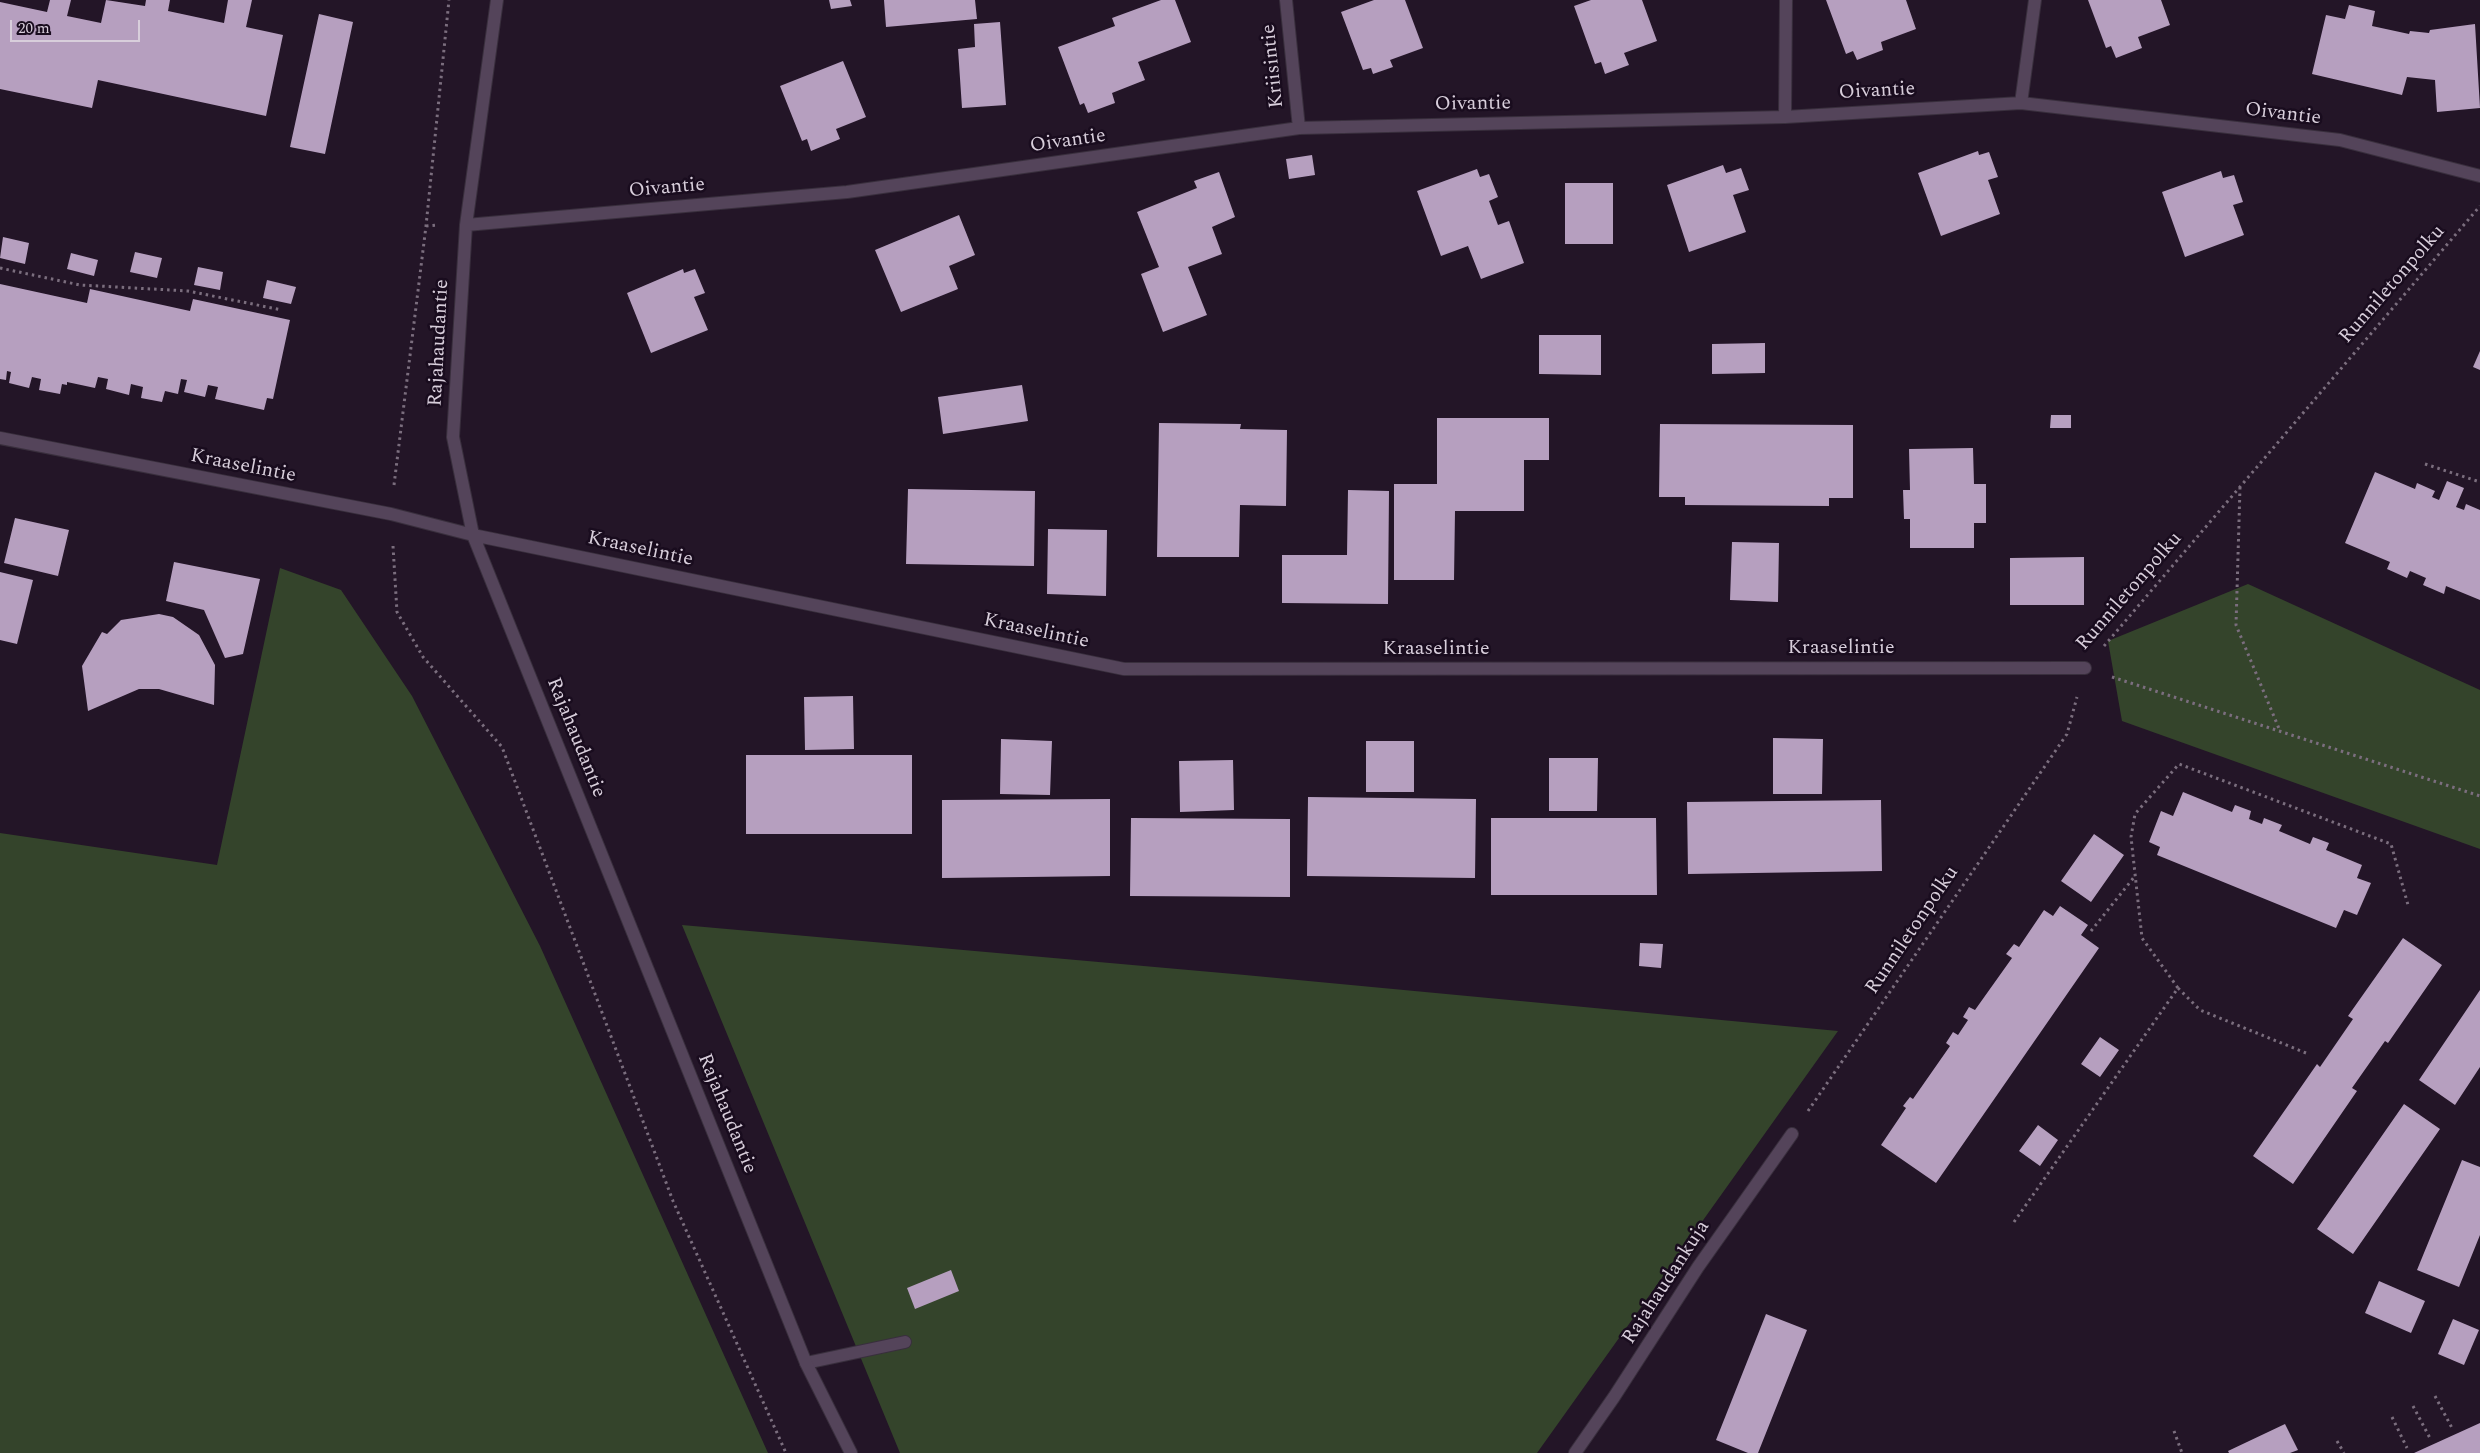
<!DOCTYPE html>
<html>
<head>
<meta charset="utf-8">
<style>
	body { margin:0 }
	#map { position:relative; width:2480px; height:1453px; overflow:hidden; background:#231527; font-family:Spectral,serif }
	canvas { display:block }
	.scale { position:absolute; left:10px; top:20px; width:130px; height:22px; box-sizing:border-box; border:2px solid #d8cedb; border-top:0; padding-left:6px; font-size:15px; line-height:18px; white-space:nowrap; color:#d8cedb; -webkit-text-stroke:4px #190c1e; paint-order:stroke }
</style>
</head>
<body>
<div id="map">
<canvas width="2480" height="1453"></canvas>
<div class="scale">20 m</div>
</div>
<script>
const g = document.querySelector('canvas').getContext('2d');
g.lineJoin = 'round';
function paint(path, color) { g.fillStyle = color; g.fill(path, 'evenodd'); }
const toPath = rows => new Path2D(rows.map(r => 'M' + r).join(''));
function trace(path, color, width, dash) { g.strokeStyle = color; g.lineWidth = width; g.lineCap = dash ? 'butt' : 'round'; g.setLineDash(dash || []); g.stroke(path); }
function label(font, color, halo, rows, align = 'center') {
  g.font = font + ' Spectral,serif'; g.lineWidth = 5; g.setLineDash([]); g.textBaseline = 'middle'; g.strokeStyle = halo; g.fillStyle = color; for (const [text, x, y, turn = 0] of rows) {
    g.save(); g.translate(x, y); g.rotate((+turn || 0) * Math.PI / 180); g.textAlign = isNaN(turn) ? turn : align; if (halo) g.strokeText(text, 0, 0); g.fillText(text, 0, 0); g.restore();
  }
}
paint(toPath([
	[280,568,341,590,412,696,540,946,768,1453,0,1453,0,833,217,865],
	[2248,584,2480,690,2480,849,2122,721,2108,641],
	[682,925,1245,975,1838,1031,1537,1453,900,1453]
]), '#34442b');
paint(toPath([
	[50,0,71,0,67,16,101,23,106,0,145,6,146,0,170,0,168,11,224,23,228,0,252,0,246,27,283,35,266,116,98,80,92,108,0,89,0,2,47,12],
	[829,0,850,0,852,6,831,9],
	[884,0,975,0,977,19,886,27],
	[1161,0,1175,0,1191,42,1138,62,1145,80,1112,93,1115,103,1088,113,1084,103,1080,105,1058,47,1115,26,1112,18],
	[1374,0,1405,0,1423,48,1390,60,1393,67,1373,74,1371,68,1363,70,1341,12],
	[1591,0,1642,0,1657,41,1624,53,1629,65,1605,74,1601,62,1595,64,1574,6],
	[1826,0,1906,0,1916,29,1881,42,1883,50,1857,60,1853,51,1846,54],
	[2088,0,2161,0,2170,25,2138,37,2142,48,2116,58,2111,46,2106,48],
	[2349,5,2375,11,2372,26,2409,34,2410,31,2429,33,2430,30,2475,24,2480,108,2437,112,2435,80,2407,77,2402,95,2312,74,2326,15,2345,19],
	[319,14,353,22,325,154,290,147],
	[1000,22,1006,105,962,108,958,49,975,47,974,24],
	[843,61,866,117,836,129,840,139,811,151,807,139,802,141,780,86],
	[1978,151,1979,155,1989,152,1998,177,1988,180,2000,214,1941,236,1918,173],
	[1312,155,1315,175,1289,179,1286,159],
	[1723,165,1726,173,1741,168,1749,190,1733,195,1746,232,1689,252,1667,185],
	[1477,169,1480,177,1489,174,1498,197,1489,201,1498,225,1509,221,1524,263,1481,279,1468,246,1441,256,1417,191],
	[2221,171,2223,178,2234,175,2243,202,2233,205,2244,235,2185,257,2162,192],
	[1219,172,1235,217,1212,227,1222,254,1188,267,1207,315,1163,332,1141,274,1159,267,1137,212,1197,188,1194,181],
	[1565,183,1613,183,1613,244,1565,244],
	[959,215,975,255,949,266,958,289,901,312,875,250],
	[3,237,29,243,25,264,0,258],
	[135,252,162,258,157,278,130,272],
	[71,253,98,260,94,276,67,269],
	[198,267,223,272,220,290,194,285],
	[683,269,684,273,695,269,705,293,694,297,708,330,651,353,627,293],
	[267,280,296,287,291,304,263,298],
	[0,284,87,303,90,289,190,311,193,299,290,320,273,399,267,398,264,410,215,399,218,387,208,385,205,397,184,392,187,380,181,379,178,394,165,391,162,402,141,398,143,387,131,384,129,395,106,389,108,379,98,377,95,388,67,382,67,385,62,384,60,394,39,390,41,379,32,377,29,388,9,383,11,372,7,371,6,380,0,379],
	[1539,335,1601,335,1601,375,1539,374],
	[1765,343,1765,373,1712,374,1712,344],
	[2480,351,2480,370,2473,367],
	[1022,385,1028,421,943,434,938,397],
	[2051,415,2071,415,2071,428,2050,428],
	[1437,418,1549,418,1549,460,1524,460,1524,511,1455,511,1454,580,1394,580,1394,484,1437,484],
	[1159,423,1241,424,1240,429,1287,430,1286,506,1240,505,1239,557,1157,557],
	[1660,424,1853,425,1853,498,1829,498,1829,506,1685,505,1685,497,1659,497],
	[1973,448,1974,484,1986,484,1986,523,1974,523,1974,548,1910,548,1910,519,1904,519,1903,490,1910,490,1909,449],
	[2375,472,2415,489,2417,483,2435,491,2432,497,2439,500,2447,481,2464,488,2456,507,2464,510,2466,504,2480,510,2480,600,2446,586,2444,594,2423,585,2426,578,2410,571,2407,578,2387,569,2390,562,2345,543],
	[908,489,1035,491,1034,566,906,564],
	[1348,490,1389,491,1388,604,1282,603,1282,555,1347,555],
	[15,518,69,530,58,576,4,563],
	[1048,529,1107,530,1106,596,1047,594],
	[1732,542,1779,543,1778,602,1730,600],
	[2084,557,2084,605,2010,605,2010,558],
	[174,562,260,579,243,654,225,658,204,610,166,601],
	[0,572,33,580,17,644,0,640],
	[159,614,173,617,199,635,215,665,214,705,159,689,139,689,88,711,82,666,102,632,107,634,121,620],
	[853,696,854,749,805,750,804,697],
	[1773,738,1823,739,1822,794,1773,794],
	[1001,739,1052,741,1050,795,1000,794],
	[1366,741,1414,741,1414,792,1366,792],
	[746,755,912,755,912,834,746,834],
	[1549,758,1598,758,1597,811,1549,811],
	[1233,760,1234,810,1180,812,1179,761],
	[2183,792,2232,812,2235,805,2251,811,2249,819,2262,824,2264,818,2282,825,2279,831,2310,844,2313,837,2329,843,2326,850,2362,865,2357,878,2371,883,2357,915,2344,910,2336,928,2157,855,2160,847,2149,842,2161,811,2173,816],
	[1308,797,1476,799,1475,878,1307,876],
	[1110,799,1110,876,942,878,942,800],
	[1881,800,1882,871,1688,874,1687,802],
	[1131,818,1290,819,1290,897,1130,896],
	[1491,818,1656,818,1657,895,1491,895],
	[2094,834,2124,855,2091,902,2061,881],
	[2060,906,2088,925,2081,935,2099,948,1936,1183,1881,1145,1906,1108,1903,1106,1910,1097,1913,1099,1950,1046,1946,1043,1953,1032,1958,1035,1968,1020,1963,1017,1969,1007,1975,1010,2012,958,2006,954,2014,944,2019,947,2044,910,2053,916],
	[2403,938,2442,965,2388,1043,2385,1041,2352,1088,2357,1091,2293,1184,2253,1156,2317,1064,2320,1067,2353,1019,2348,1016],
	[1640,943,1663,944,1661,968,1639,966],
	[2480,990,2480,1067,2455,1105,2419,1080],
	[2100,1037,2119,1050,2100,1077,2081,1064],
	[2404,1104,2440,1129,2353,1254,2317,1229],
	[2038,1125,2058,1140,2040,1166,2019,1151],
	[2462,1160,2480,1167,2480,1235,2459,1287,2417,1270],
	[951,1270,959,1291,915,1309,907,1288],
	[2379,1281,2425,1301,2411,1333,2365,1313],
	[1766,1314,1807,1330,1758,1453,1748,1453,1716,1440],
	[2453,1319,2479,1330,2464,1365,2438,1354],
	[2480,1423,2480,1453,2414,1453],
	[2285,1424,2298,1450,2290,1453,2229,1453,2228,1451]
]), '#b69fbf');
const service = toPath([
	[806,1363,905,1342]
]);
const minor = toPath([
	[497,0,466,225,453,437,473,535,806,1363,851,1453],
	[1286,0,1299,128],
	[2021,103,2035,0],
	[1785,117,1786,0],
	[466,225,847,192,1299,128,1785,117,2021,103,2340,140,2480,176],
	[0,438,391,514,473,535,1124,669,2085,668],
	[1575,1453,1614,1397,1698,1267,1792,1134]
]);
trace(service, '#392f3d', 14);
trace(minor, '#392f3d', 14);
trace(toPath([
	[426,226,437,225],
	[0,268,80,285,188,291,282,310],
	[2425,464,2480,482],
	[394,485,426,226,449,0],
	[2240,487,2236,625,2280,731],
	[393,546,397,612,423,657,502,747,673,1201,786,1453],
	[2104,646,2480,206],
	[2112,677,2480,796],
	[2091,931,2135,876],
	[2178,988,2200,1010,2306,1053],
	[1808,1111,2067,734,2077,697],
	[2014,1222,2178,988,2142,938,2131,837,2135,814,2179,764,2391,844,2408,905],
	[2435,1396,2452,1428],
	[2413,1406,2431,1440],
	[2392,1417,2407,1448],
	[2174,1431,2182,1453],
	[2337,1441,2344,1453]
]), '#7b6e7e', 3, [2.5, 4]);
trace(service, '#54445a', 12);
trace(minor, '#54445a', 12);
label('20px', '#d8cedb', '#190c1e', [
	["Kriisintie",1274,66,-96],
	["Oivantie",1877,92,-3],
	["Oivantie",1473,105,-1],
	["Oivantie",2283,115,7],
	["Oivantie",1068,142,-8],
	["Oivantie",667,189,-5],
	["Runniletonpolku",2393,285,-49],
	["Rajahaudantie",440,343,-87],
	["Kraaselintie",243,467,11],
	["Kraaselintie",640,550,12],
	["Runniletonpolku",2130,592,-49],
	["Kraaselintie",1036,632,12],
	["Kraaselintie",1841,649],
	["Kraaselintie",1436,650],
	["Rajahaudantie",575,738,68],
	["Runniletonpolku",1913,931,-56],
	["Rajahaudantie",726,1114,68],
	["Rajahaudankuja",1667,1283,-57]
]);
</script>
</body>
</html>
